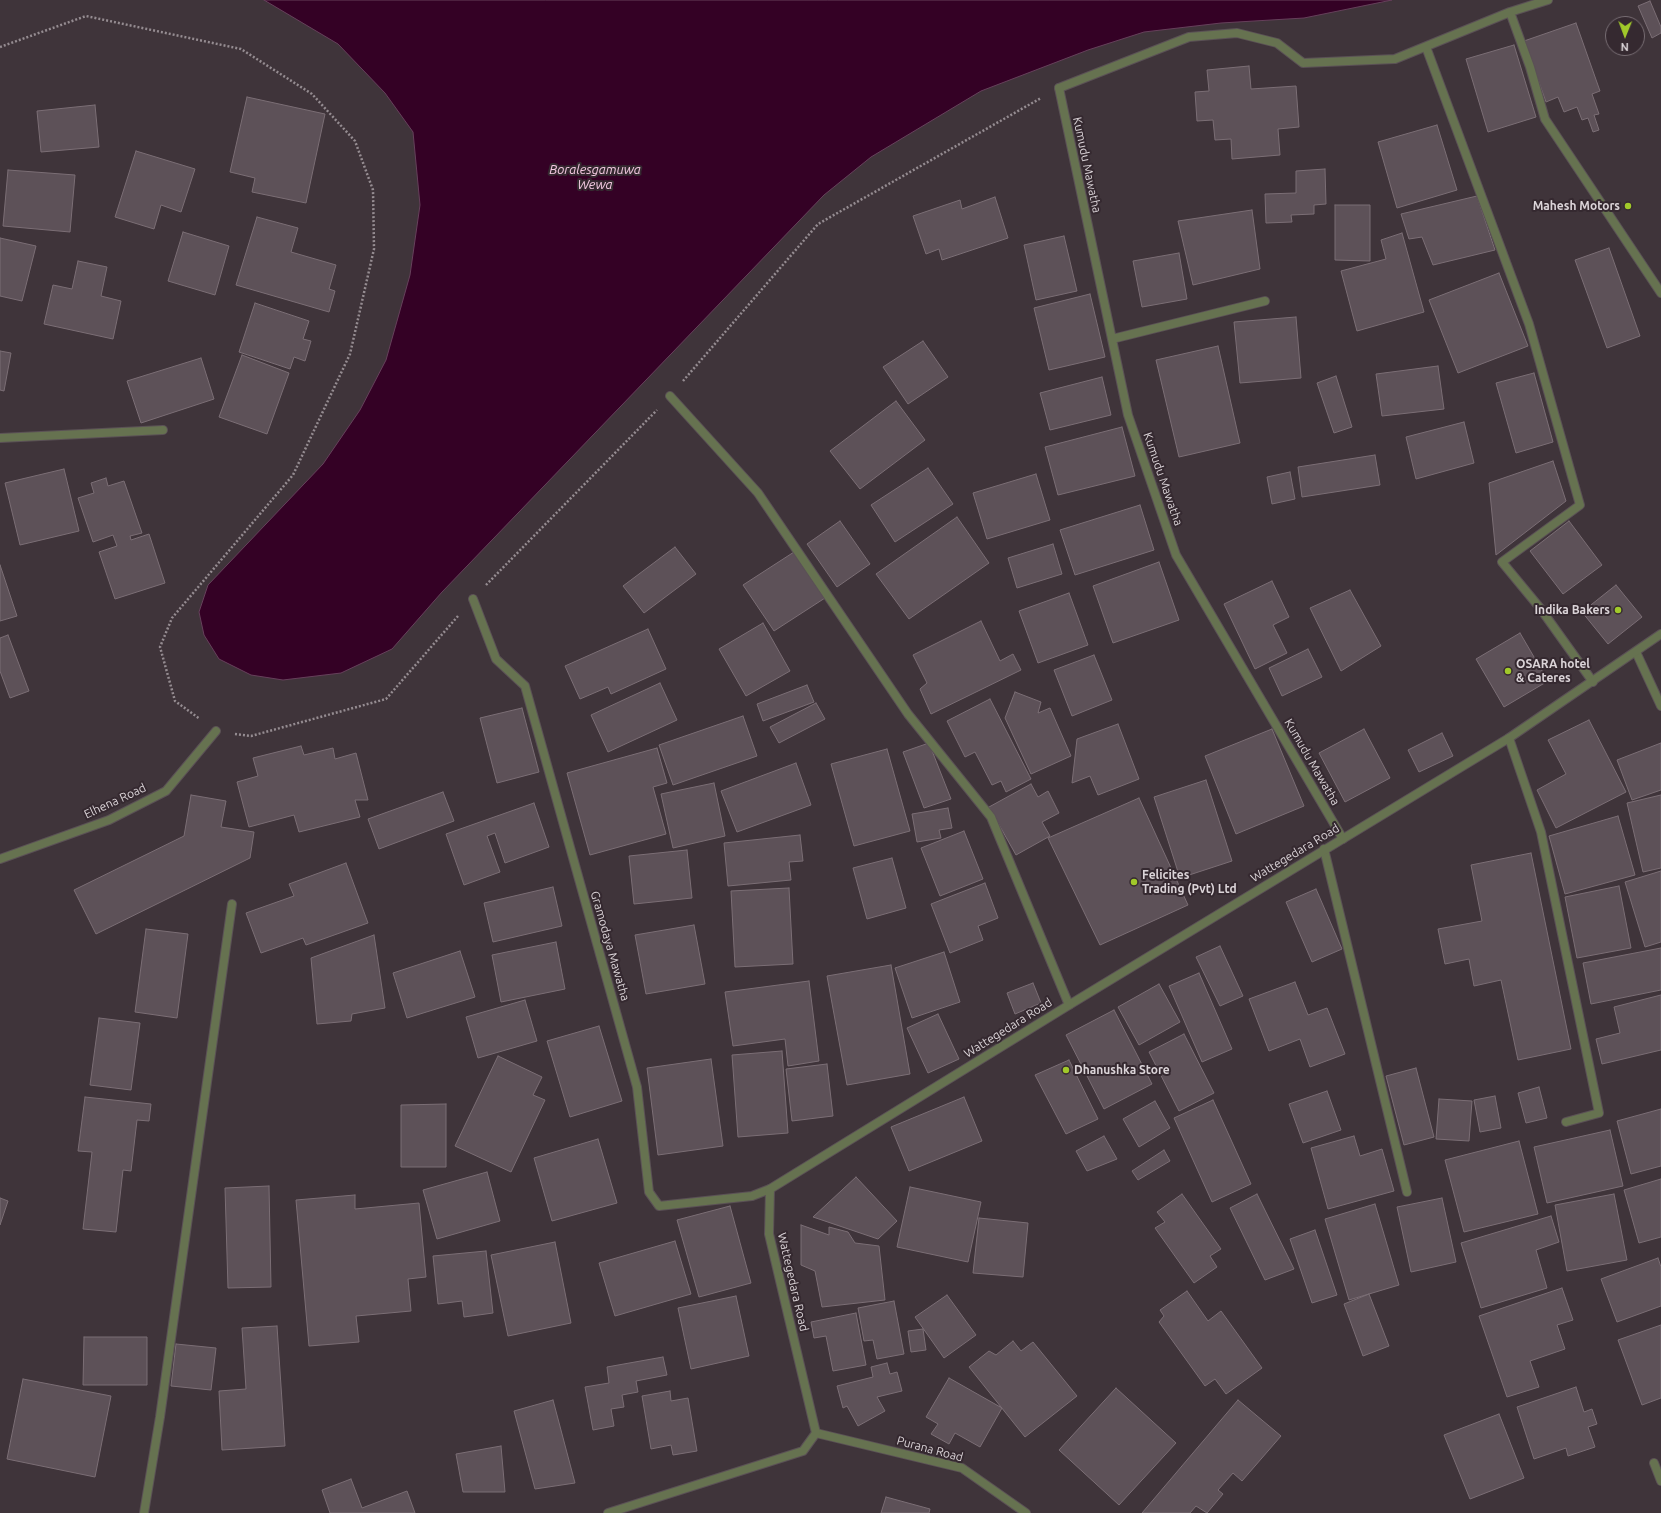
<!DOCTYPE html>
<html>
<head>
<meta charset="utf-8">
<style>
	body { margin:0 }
	#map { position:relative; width:1661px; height:1513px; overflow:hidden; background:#3f343a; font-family:Ubuntu,sans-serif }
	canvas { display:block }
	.north { position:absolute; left:1605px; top:16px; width:40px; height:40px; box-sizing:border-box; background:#352930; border:1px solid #776d73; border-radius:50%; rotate:181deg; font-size:11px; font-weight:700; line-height:16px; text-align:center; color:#dbd4d8 }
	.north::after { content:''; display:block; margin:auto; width:14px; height:18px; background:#a1c92a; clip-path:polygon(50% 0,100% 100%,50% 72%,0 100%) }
</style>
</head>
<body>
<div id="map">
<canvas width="1661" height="1513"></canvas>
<div class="north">N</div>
</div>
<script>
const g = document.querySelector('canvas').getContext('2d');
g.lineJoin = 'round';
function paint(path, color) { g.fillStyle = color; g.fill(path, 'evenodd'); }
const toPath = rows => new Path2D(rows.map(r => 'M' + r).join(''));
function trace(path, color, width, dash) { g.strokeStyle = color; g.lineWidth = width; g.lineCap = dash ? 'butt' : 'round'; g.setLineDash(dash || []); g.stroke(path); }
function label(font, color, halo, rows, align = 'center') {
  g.font = font + ' Ubuntu,sans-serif'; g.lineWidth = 4; g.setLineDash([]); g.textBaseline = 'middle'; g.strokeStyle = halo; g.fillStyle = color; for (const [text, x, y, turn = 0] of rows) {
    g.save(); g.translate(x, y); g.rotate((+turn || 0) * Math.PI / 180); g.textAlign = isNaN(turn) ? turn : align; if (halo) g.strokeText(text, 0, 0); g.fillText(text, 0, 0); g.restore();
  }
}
const water = toPath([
	[264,0,1392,0,1304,18,1221,23,1144,32,1088,50,981,91,871,157,824,195,442,592,392,649,341,673,283,680,251,675,219,659,204,635,199,612,208,585,323,464,360,410,386,360,410,275,420,205,413,132,385,93,338,44,264,0]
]);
paint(water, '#340125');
trace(water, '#66405b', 1);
const building = toPath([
	[1650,1,1661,27,1661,33,1652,38,1638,6,1650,1],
	[1576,23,1600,91,1592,94,1599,114,1594,115,1599,130,1593,132,1588,118,1582,120,1577,107,1564,112,1558,97,1546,102,1524,41,1576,23],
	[1514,45,1536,117,1488,132,1466,59,1514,45],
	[1249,66,1251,89,1296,86,1299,127,1278,129,1280,155,1232,159,1231,139,1215,140,1213,120,1197,121,1195,92,1209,91,1207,70,1249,66],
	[247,97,325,114,306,203,252,192,255,178,230,172,247,97],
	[95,105,99,147,41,152,37,111,95,105],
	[1437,125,1457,190,1397,208,1378,142,1437,125],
	[136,151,195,169,181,212,161,205,154,229,115,217,136,151],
	[1325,169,1326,204,1314,205,1314,214,1291,215,1292,222,1266,223,1265,194,1296,193,1296,171,1325,169],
	[8,170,75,175,70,232,3,226,8,170],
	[1477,196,1495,250,1433,265,1422,237,1409,239,1401,214,1477,196],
	[995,197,1008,238,942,260,939,249,926,254,913,216,960,200,962,209,995,197],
	[1335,205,1370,205,1370,261,1335,260,1335,205],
	[1252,210,1260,269,1193,285,1178,221,1252,210],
	[257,217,298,228,291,252,336,265,329,289,335,291,329,312,236,285,257,217],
	[183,232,229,246,215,295,168,281,183,232],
	[1402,233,1424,312,1357,331,1341,271,1386,259,1381,240,1402,233],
	[1064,236,1077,291,1036,300,1024,245,1064,236],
	[0,238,36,246,22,301,0,296,0,238],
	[1609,248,1640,336,1607,348,1575,260,1609,248],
	[1179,253,1187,299,1142,307,1133,261,1179,253],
	[78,261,107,267,101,296,121,301,113,339,44,324,53,285,72,289,78,261],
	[1499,273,1528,346,1458,373,1429,300,1499,273],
	[1090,294,1105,357,1049,370,1034,308,1090,294],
	[255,303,309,321,303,339,311,341,305,361,294,357,290,369,239,352,255,303],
	[1296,317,1301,378,1240,383,1234,322,1296,317],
	[923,341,948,377,908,404,883,367,923,341],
	[1218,346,1240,443,1179,457,1156,360,1218,346],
	[0,351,11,353,4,391,0,390,0,351],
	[242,355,289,373,267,434,219,417,242,355],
	[201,358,214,399,141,423,127,381,201,358],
	[1438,366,1444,409,1382,416,1376,374,1438,366],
	[1534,373,1553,442,1516,453,1496,383,1534,373],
	[1336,376,1352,427,1334,433,1317,383,1336,376],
	[1102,377,1111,415,1050,430,1040,393,1102,377],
	[896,401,925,440,860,489,830,451,896,401],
	[1464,422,1474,463,1416,479,1406,437,1464,422],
	[1122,427,1135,476,1058,495,1045,447,1122,427],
	[1375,455,1380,485,1302,497,1298,467,1375,455],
	[1553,461,1566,501,1496,555,1489,483,1553,461],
	[928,468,953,504,895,542,871,505,928,468],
	[64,469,79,531,20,545,5,483,64,469],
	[1290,472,1295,499,1272,504,1267,477,1290,472],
	[1036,474,1050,520,987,539,973,493,1036,474],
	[106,478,108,486,124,481,142,533,130,536,131,540,149,534,165,583,115,599,99,552,117,546,113,535,93,542,78,498,94,493,91,483,106,478],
	[1140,505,1154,550,1075,575,1060,530,1140,505],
	[957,517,989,563,909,619,876,574,957,517],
	[840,521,870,564,837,587,807,544,840,521],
	[1569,521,1602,565,1563,594,1530,551,1569,521],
	[1053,544,1062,574,1017,588,1008,558,1053,544],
	[675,547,696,574,644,613,623,586,675,547],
	[794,552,825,598,774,631,743,585,794,552],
	[1159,562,1179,620,1113,643,1093,586,1159,562],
	[0,565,17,616,0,621,0,565],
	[1272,581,1289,617,1273,625,1287,653,1255,669,1224,604,1272,581],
	[1616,585,1642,617,1608,644,1582,612,1616,585],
	[1350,590,1381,646,1341,671,1310,608,1350,590],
	[1069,593,1088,645,1038,663,1019,611,1069,593],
	[981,621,1000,661,1013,654,1021,670,931,714,920,689,927,683,913,655,981,621],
	[763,623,790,671,746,696,719,649,763,623],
	[648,629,666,669,611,694,608,687,580,699,565,666,648,629],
	[1520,633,1548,681,1504,707,1476,659,1520,633],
	[8,635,29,691,10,698,0,671,0,638,8,635],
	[1308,649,1322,677,1282,696,1269,668,1308,649],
	[1094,655,1112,700,1072,716,1054,670,1094,655],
	[660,683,677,720,608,752,591,715,660,683],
	[807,685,814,702,763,721,757,704,807,685],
	[1015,692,1041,702,1038,713,1050,708,1071,756,1031,774,1005,718,1015,692],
	[990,699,1031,779,1006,792,1001,781,992,785,975,752,965,757,947,721,990,699],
	[816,703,825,719,779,743,770,727,816,703],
	[522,708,539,772,497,783,480,718,522,708],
	[743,716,757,756,673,785,659,745,743,716],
	[1589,720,1626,792,1556,828,1537,790,1566,774,1548,740,1589,720],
	[1118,724,1139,779,1098,795,1090,776,1072,783,1077,739,1118,724],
	[1272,729,1304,806,1236,834,1205,756,1272,729],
	[1364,729,1390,778,1345,802,1319,753,1364,729],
	[1442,733,1453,756,1419,772,1408,750,1442,733],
	[929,743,951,799,924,808,903,752,929,743],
	[1661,743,1661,790,1632,800,1617,760,1661,743],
	[301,746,304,755,333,748,335,759,356,753,368,800,355,800,360,817,299,832,294,815,249,827,237,782,258,776,253,758,301,746],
	[657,748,667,783,653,787,666,834,590,855,567,773,657,748],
	[887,749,910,831,854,846,831,764,887,749],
	[796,763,811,805,737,832,721,791,796,763],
	[1206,780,1232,861,1180,878,1154,797,1206,780],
	[714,783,725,836,673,848,661,794,714,783],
	[1031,784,1038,797,1048,791,1059,813,1042,822,1050,836,1016,855,989,807,1031,784],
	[443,792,454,821,379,849,368,819,443,792],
	[191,795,226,801,221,827,254,832,250,858,96,934,74,890,184,836,191,795],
	[1661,795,1661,868,1643,872,1627,803,1661,795],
	[1139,798,1188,905,1100,945,1048,838,1139,798],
	[534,803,549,847,505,863,495,833,487,836,500,872,464,885,446,834,534,803],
	[948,808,952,828,939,830,941,838,917,842,912,814,948,808],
	[1618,816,1635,875,1565,894,1549,836,1618,816],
	[964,831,983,879,940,896,921,848,964,831],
	[800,835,803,861,789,862,791,880,728,886,724,843,800,835],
	[687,850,692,898,634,904,629,856,687,850],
	[1531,853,1571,1049,1518,1060,1501,980,1474,986,1469,959,1445,964,1438,929,1482,921,1471,865,1531,853],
	[892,858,906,908,867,919,853,868,892,858],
	[346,863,368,923,306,945,303,938,261,953,246,913,294,896,289,884,346,863],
	[1661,871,1661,942,1645,947,1625,882,1661,871],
	[985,883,998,918,978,926,983,940,950,953,931,904,985,883],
	[1619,886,1631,948,1577,958,1565,897,1619,886],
	[553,887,562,926,493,942,484,903,553,887],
	[789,888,793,964,735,967,731,891,789,888],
	[1316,889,1342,949,1312,962,1286,902,1316,889],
	[694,925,705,984,646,994,635,935,694,925],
	[146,929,188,934,177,1018,135,1012,146,929],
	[374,935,385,1008,352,1014,351,1021,317,1024,311,958,374,935],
	[556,942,565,989,501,1002,492,955,556,942],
	[1220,946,1243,996,1220,1006,1196,957,1220,946],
	[1661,948,1661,990,1591,1004,1583,963,1661,948],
	[460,951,475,997,407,1018,393,973,460,951],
	[944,952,960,1002,912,1018,895,968,944,952],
	[891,965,910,1074,847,1085,827,976,891,965],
	[1199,973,1232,1049,1202,1062,1169,986,1199,973],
	[809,981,819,1061,788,1066,785,1039,733,1046,725,992,809,981],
	[1295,982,1308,1015,1327,1008,1345,1054,1310,1067,1300,1039,1269,1051,1249,999,1295,982],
	[1033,983,1041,1003,1015,1014,1007,993,1033,983],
	[1159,984,1180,1022,1139,1045,1118,1007,1159,984],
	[1661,995,1661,1050,1602,1064,1596,1039,1620,1033,1614,1007,1661,995],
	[525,1000,537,1041,478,1058,466,1017,525,1000],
	[1114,1010,1152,1084,1104,1109,1066,1035,1114,1010],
	[938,1014,959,1059,928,1073,907,1028,938,1014],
	[99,1018,140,1023,131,1090,90,1085,99,1018],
	[599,1026,622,1101,570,1117,547,1041,599,1026],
	[1184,1034,1214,1093,1179,1111,1149,1052,1184,1034],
	[782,1051,788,1133,738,1137,732,1055,782,1051],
	[498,1056,542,1077,533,1095,545,1100,511,1172,455,1146,498,1056],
	[711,1059,723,1146,658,1155,647,1068,711,1059],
	[1069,1060,1098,1119,1066,1134,1035,1075,1069,1060],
	[827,1064,833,1116,792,1121,786,1069,827,1064],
	[1416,1068,1434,1137,1404,1145,1386,1076,1416,1068],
	[1539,1087,1547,1118,1526,1123,1518,1093,1539,1087],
	[1327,1091,1341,1130,1303,1143,1289,1104,1327,1091],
	[1495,1096,1501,1128,1480,1132,1474,1100,1495,1096],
	[85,1097,151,1104,149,1121,137,1120,131,1171,123,1170,116,1232,83,1229,92,1152,78,1151,85,1097],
	[964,1097,982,1141,909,1171,891,1127,964,1097],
	[1439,1099,1472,1101,1469,1141,1436,1139,1439,1099],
	[1213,1100,1251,1184,1212,1202,1174,1118,1213,1100],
	[1155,1101,1170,1128,1139,1147,1123,1119,1155,1101],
	[446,1104,446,1167,401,1167,401,1105,446,1104],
	[1661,1109,1661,1166,1631,1174,1617,1121,1661,1109],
	[1610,1130,1623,1186,1547,1203,1534,1147,1610,1130],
	[1104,1136,1117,1159,1087,1171,1076,1151,1104,1136],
	[1354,1136,1360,1156,1382,1149,1394,1191,1328,1209,1311,1148,1354,1136],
	[598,1139,617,1203,552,1221,534,1158,598,1139],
	[1519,1141,1538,1214,1464,1232,1445,1160,1519,1141],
	[1164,1150,1170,1161,1138,1180,1132,1171,1164,1150],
	[487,1172,500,1221,437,1239,423,1190,487,1172],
	[856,1177,897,1221,878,1239,813,1217,856,1177],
	[1661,1179,1661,1237,1639,1243,1624,1190,1661,1179],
	[269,1186,271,1287,228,1288,225,1188,269,1186],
	[910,1187,981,1202,968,1262,897,1247,910,1187],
	[1182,1194,1221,1249,1210,1256,1217,1267,1194,1283,1155,1228,1165,1222,1157,1212,1182,1194],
	[1257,1194,1294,1269,1265,1280,1230,1208,1257,1194],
	[1614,1194,1627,1260,1567,1271,1555,1205,1614,1194],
	[355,1195,355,1209,419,1203,426,1277,408,1279,411,1311,356,1316,359,1342,309,1346,296,1200,355,1195],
	[0,1198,8,1201,0,1225,0,1198],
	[1442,1198,1456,1262,1411,1272,1397,1207,1442,1198],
	[1375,1204,1399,1285,1349,1300,1325,1219,1375,1204],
	[730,1206,751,1283,699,1297,677,1220,730,1206],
	[1551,1216,1559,1242,1536,1250,1547,1288,1481,1308,1461,1243,1551,1216],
	[979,1218,1028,1223,1023,1277,973,1273,979,1218],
	[801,1225,829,1235,829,1227,848,1232,855,1243,879,1246,885,1300,822,1307,815,1271,801,1265,801,1225],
	[1315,1230,1337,1295,1312,1303,1290,1239,1315,1230],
	[675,1241,691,1294,615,1316,599,1263,675,1241],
	[555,1242,571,1323,508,1336,491,1255,555,1242],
	[486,1251,493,1313,464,1317,462,1301,438,1304,433,1256,486,1251],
	[1658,1258,1661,1267,1661,1306,1617,1322,1601,1279,1658,1258],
	[1562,1288,1573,1320,1557,1325,1565,1349,1530,1361,1539,1387,1507,1397,1479,1316,1562,1288],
	[1187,1291,1208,1321,1221,1311,1262,1368,1226,1394,1215,1379,1205,1386,1159,1322,1164,1316,1160,1310,1187,1291],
	[1369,1294,1389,1346,1363,1356,1344,1304,1369,1294],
	[947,1295,976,1335,944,1358,915,1317,947,1295],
	[736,1296,749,1356,691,1369,678,1308,736,1296],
	[894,1301,904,1354,877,1359,873,1340,864,1341,858,1308,894,1301],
	[856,1313,866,1365,833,1371,826,1336,814,1338,811,1322,856,1313],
	[1661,1325,1661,1398,1642,1405,1618,1340,1661,1325],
	[277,1326,285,1446,222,1450,219,1391,246,1389,242,1328,277,1326],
	[923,1329,926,1350,911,1352,908,1331,923,1329],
	[84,1337,147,1337,147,1385,83,1385,84,1337],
	[1013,1341,1021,1351,1033,1342,1077,1396,1025,1437,969,1367,989,1351,996,1355,1013,1341],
	[176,1344,216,1348,211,1390,171,1386,176,1344],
	[663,1357,667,1375,636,1381,638,1392,622,1395,624,1407,611,1409,614,1426,593,1430,585,1387,609,1383,607,1367,663,1357],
	[887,1363,890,1374,897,1372,902,1391,877,1397,885,1411,858,1426,847,1406,843,1408,837,1386,873,1377,871,1367,887,1363],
	[949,1378,1002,1408,980,1447,955,1433,949,1444,931,1434,938,1424,926,1417,949,1378],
	[23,1379,111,1396,95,1477,7,1459,23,1379],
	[1576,1387,1584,1412,1592,1409,1597,1424,1588,1427,1595,1447,1568,1456,1566,1448,1534,1459,1517,1407,1576,1387],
	[1116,1388,1176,1443,1119,1505,1059,1450,1116,1388],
	[670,1391,671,1401,688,1398,697,1451,673,1455,671,1445,651,1449,642,1396,670,1391],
	[553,1400,575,1483,535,1489,514,1411,553,1400],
	[1238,1400,1281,1436,1242,1481,1233,1473,1218,1490,1223,1494,1207,1513,1196,1506,1190,1513,1142,1513,1238,1400],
	[1499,1414,1524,1478,1470,1499,1444,1435,1499,1414],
	[501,1446,505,1492,463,1492,456,1454,501,1446],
	[351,1479,362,1508,407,1491,415,1513,330,1513,322,1490,351,1479],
	[886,1497,930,1509,929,1513,881,1513,886,1497]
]);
paint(building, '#5d5158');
trace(building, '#7b6e75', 1);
const service = toPath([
	[1510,12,1530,67,1545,119,1661,293],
	[1426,47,1529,324,1580,505,1502,562,1540,608,1593,682],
	[1059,88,1189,37,1237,33,1277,43,1303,63,1395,59,1510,12,1548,0]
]);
const minor = toPath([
	[1059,88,1128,415,1176,555,1343,839],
	[1112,339,1265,301],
	[670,396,758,493,908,714,991,817,1069,1005],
	[0,438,163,430],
	[473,599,496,659,525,686,637,1087,649,1192,659,1206,752,1196,770,1189],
	[1636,652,1661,706],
	[1509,738,1541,832,1599,1113,1566,1122],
	[1324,849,1407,1192],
	[0,859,109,820,166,791,216,731],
	[816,1433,962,1468,1026,1513],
	[1654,1463,1661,1481],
	[144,1513,160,1417,232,904]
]);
const tertiary = toPath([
	[608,1513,803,1451,816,1433,769,1234,770,1189,1069,1005,1509,738,1661,634]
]);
trace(service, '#5b5156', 10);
trace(minor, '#5b5156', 10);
trace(tertiary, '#5b5156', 10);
trace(toPath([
	[0,47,86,16,241,49,312,94,355,141,373,190,374,249,350,354,293,475,172,618,160,647,175,701,200,719],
	[683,381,818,224,1041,98],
	[486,585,657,410],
	[235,734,251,736,386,699,458,616]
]), '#958c91', 2.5, [2, 2]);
trace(service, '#667250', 8);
trace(minor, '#667250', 8);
trace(tertiary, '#667250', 8);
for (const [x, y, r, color] of [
	[1628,206,4,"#a1c92a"],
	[1618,610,4,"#a1c92a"],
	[1508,671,4,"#a1c92a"],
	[1134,882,4,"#a1c92a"],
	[1066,1070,4,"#a1c92a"]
]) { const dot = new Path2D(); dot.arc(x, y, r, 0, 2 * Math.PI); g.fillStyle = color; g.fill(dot); trace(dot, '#352930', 1.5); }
label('12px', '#dbd4d8', '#352930', [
	["Kumudu Mawatha",1087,165,78],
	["Kumudu Mawatha",1163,479,71],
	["Kumudu Mawatha",1312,762,60],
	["Elhena Road",115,801,-25],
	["Wattegedara Road",1295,853,-31],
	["Gramodaya Mawatha",610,946,74],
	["Wattegedara Road",1008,1028,-32],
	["Wattegedara Road",793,1282,77],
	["Purana Road",930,1449,15]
]);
label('bold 12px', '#dbd4d8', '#352930', [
	["Mahesh Motors",1620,206,"right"],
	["Indika Bakers",1610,610,"right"],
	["OSARA hotel",1516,664],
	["& Cateres",1516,678],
	["Felicites",1142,875],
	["Trading (Pvt) Ltd",1142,889],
	["Dhanushka Store",1074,1070]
], 'left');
label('italic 13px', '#f4c9e2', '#352930', [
	["Boralesgamuwa",595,170],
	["Wewa",595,185]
]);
</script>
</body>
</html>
